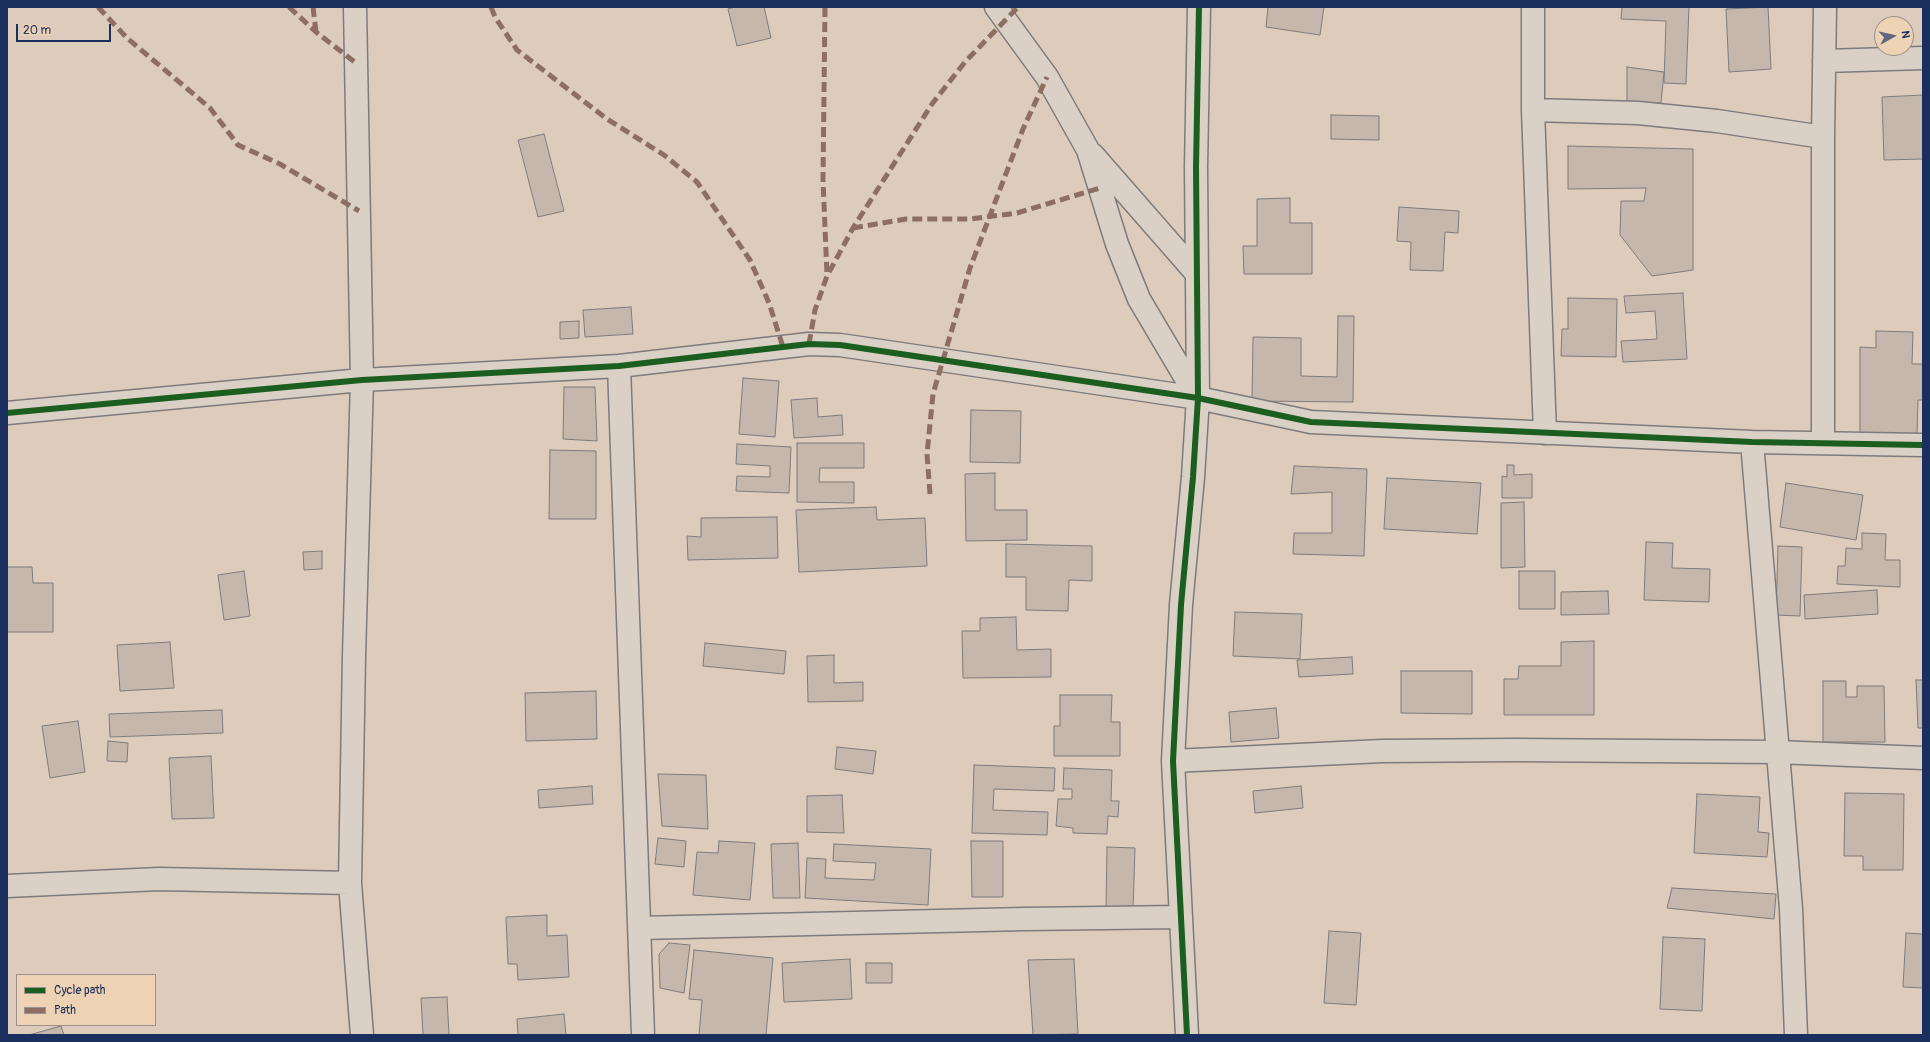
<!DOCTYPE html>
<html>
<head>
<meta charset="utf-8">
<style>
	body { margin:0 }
	#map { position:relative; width:1930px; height:1042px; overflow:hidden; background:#ddccbc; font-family:Pangolin,sans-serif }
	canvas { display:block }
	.frame { position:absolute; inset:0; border:8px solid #1b2f5e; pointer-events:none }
	.legend { position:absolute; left:16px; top:974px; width:140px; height:52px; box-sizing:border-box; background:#edd2b4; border:1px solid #999192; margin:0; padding:5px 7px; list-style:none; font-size:12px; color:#1b2f5e }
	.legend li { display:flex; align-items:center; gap:8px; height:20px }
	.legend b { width:20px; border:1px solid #999192 }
	.north { position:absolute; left:1874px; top:16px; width:40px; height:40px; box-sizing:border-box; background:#edd2b4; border:1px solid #999192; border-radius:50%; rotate:82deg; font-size:11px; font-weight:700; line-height:16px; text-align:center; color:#1b2f5e }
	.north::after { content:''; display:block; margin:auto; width:14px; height:18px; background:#5f667f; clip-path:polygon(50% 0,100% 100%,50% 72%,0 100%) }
	.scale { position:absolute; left:16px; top:24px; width:95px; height:18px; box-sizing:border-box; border:2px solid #1b2f5e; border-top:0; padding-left:5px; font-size:12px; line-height:14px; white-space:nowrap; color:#1b2f5e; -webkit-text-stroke:3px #edd2b4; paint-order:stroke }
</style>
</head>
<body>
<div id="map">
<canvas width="1930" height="1042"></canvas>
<div class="frame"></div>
<ul class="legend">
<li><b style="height:5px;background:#1b5e20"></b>Cycle path</li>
<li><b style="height:5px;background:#8d6e63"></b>Path</li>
</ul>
<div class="north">N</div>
<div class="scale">20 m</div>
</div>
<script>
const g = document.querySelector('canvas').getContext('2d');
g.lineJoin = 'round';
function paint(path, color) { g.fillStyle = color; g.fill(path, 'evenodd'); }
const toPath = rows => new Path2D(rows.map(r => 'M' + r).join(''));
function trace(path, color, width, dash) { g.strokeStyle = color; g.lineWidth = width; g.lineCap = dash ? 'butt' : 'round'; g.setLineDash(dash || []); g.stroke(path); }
const building = toPath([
	[735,7,764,7,771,38,737,46,728,9,735,7],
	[1268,7,1324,7,1320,35,1266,27,1268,7],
	[1622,7,1689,7,1686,84,1664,83,1666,21,1621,19,1622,7],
	[1768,7,1771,69,1729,72,1726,9,1768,7],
	[1627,67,1664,72,1661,103,1627,101,1627,67],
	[1923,95,1923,159,1884,160,1882,97,1923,95],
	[1331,115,1379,116,1379,140,1331,139,1331,115],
	[544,134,564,211,538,217,518,140,544,134],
	[1568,146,1693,149,1693,270,1652,276,1620,235,1621,201,1644,201,1646,188,1568,189,1568,146],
	[1290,198,1290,223,1312,223,1312,274,1244,274,1243,246,1257,246,1257,199,1290,198],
	[1399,207,1459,211,1458,233,1445,232,1443,271,1410,270,1411,242,1397,241,1399,207],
	[1683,293,1687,359,1623,362,1621,341,1657,339,1655,311,1626,313,1624,296,1683,293],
	[1568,298,1617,299,1616,357,1561,356,1562,329,1568,329,1568,298],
	[631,307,633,334,585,337,583,310,631,307],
	[1338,316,1354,316,1353,402,1252,401,1253,337,1301,338,1301,376,1337,377,1338,316],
	[579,321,579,338,560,339,560,322,579,321],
	[1876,331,1913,332,1912,364,1923,364,1923,400,1918,400,1917,434,1860,434,1860,347,1876,348,1876,331],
	[743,378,779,381,775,437,739,434,743,378],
	[564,387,595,387,597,441,563,439,564,387],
	[817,398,818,417,842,415,843,435,794,438,791,400,817,398],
	[971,410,1021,411,1020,463,970,462,971,410],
	[797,443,864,443,864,468,820,468,819,482,854,482,854,503,797,502,797,443],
	[737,444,791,447,789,493,736,491,737,476,770,477,770,466,736,464,737,444],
	[550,450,596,451,596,519,549,519,550,450],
	[1507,465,1514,465,1514,475,1532,474,1532,498,1502,498,1502,476,1507,477,1507,465],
	[1294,466,1367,469,1364,556,1293,554,1294,533,1332,533,1332,492,1291,494,1294,466],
	[995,473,995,510,1027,510,1027,540,966,541,965,474,995,473],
	[1387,478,1481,483,1477,534,1384,529,1387,478],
	[1786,483,1863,495,1856,540,1780,527,1786,483],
	[1524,502,1525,567,1501,568,1501,503,1524,502],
	[876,507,877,520,925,518,927,566,799,572,796,510,876,507],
	[777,517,778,558,688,560,687,536,701,537,701,518,777,517],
	[1862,533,1886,534,1885,560,1900,560,1900,587,1837,584,1838,566,1845,566,1846,548,1862,549,1862,533],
	[1646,542,1673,543,1672,568,1710,569,1709,602,1644,600,1646,542],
	[1006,544,1092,546,1092,581,1069,580,1068,611,1026,610,1026,577,1006,577,1006,544],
	[1778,546,1802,547,1800,616,1776,615,1778,546],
	[322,551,322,569,304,570,303,552,322,551],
	[7,567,32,567,33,583,53,583,53,632,7,632,7,567],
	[244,571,250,616,224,620,218,575,244,571],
	[1519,571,1555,571,1555,609,1519,609,1519,571],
	[1877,590,1878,614,1805,619,1804,595,1877,590],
	[1608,591,1609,614,1561,615,1561,592,1608,591],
	[1235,612,1302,614,1300,659,1233,656,1235,612],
	[1016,617,1017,650,1051,649,1051,677,963,678,962,631,980,631,980,618,1016,617],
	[1594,641,1594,715,1504,715,1504,679,1518,679,1519,666,1561,666,1561,642,1594,641],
	[170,642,174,688,120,691,117,645,170,642],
	[705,643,786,651,784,674,703,666,705,643],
	[834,655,834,683,863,682,863,701,808,702,807,656,834,655],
	[1352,657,1353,674,1299,677,1297,660,1352,657],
	[1401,671,1472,671,1472,714,1401,713,1401,671],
	[1916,680,1923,680,1923,728,1918,728,1916,680],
	[1823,681,1846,681,1846,697,1857,697,1857,686,1884,686,1885,742,1823,742,1823,681],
	[596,691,597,739,526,741,525,693,596,691],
	[1060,695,1112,695,1111,722,1120,722,1120,756,1054,756,1054,726,1060,726,1060,695],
	[1276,708,1279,738,1231,742,1229,712,1276,708],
	[222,710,223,733,110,737,109,714,222,710],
	[78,721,85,772,50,778,42,726,78,721],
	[108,741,128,743,127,762,107,761,108,741],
	[837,747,876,751,873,774,835,769,837,747],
	[211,756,214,818,172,819,169,758,211,756],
	[974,765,1055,768,1054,791,994,789,993,810,1048,812,1047,835,972,833,974,765],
	[1064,768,1112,770,1111,801,1119,801,1118,817,1108,816,1107,834,1073,833,1073,828,1056,826,1058,799,1072,799,1072,789,1063,789,1064,768],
	[658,774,706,775,708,829,662,826,658,774],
	[592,786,593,804,539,808,538,790,592,786],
	[1301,786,1303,808,1255,813,1253,791,1301,786],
	[1845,793,1904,794,1903,870,1863,870,1863,856,1844,856,1845,793],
	[1697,794,1760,797,1758,832,1769,833,1767,857,1694,853,1697,794],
	[842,795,844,833,807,832,807,796,842,795],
	[658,838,686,841,684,867,655,864,658,838],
	[719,841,755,843,750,900,693,895,697,852,718,853,719,841],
	[971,841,1003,841,1003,897,972,897,971,841],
	[798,843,800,898,773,898,771,844,798,843],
	[834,844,931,849,928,905,805,898,807,858,826,859,825,878,874,880,876,863,833,861,834,844],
	[1107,847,1135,848,1133,909,1106,908,1107,847],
	[1672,888,1776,894,1774,919,1667,908,1672,888],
	[547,915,547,936,567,935,569,977,518,980,517,964,508,964,506,917,547,915],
	[1329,931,1361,933,1356,1005,1324,1003,1329,931],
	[1906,933,1923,934,1923,988,1903,987,1906,933],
	[1663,937,1705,939,1702,1011,1660,1009,1663,937],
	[669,943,690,945,684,993,660,988,659,954,669,943],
	[694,950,773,958,766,1035,699,1035,702,1000,689,999,694,950],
	[850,959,852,999,784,1002,782,963,850,959],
	[1074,959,1078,1034,1033,1035,1028,960,1074,959],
	[866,963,892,963,892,983,866,983,866,963],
	[447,997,449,1035,423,1035,421,998,447,997],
	[564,1014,566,1035,518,1035,517,1019,564,1014],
	[61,1026,64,1035,29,1035,61,1026]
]);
paint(building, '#c6b7ad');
trace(building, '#7e7b7c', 1);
const street = toPath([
	[355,7,362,380,354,656,350,883,362,1035],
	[996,7,1047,77,1088,150,1117,244,1139,299,1197,397],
	[1533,7,1533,110,1545,433],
	[1824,61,1923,58],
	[1533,110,1638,113,1717,121,1823,137],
	[1093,155,1197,274],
	[619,366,643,1035],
	[7,413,362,380,619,366,809,344,840,345,1198,398,1311,422,1752,442,1923,445],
	[1752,442,1791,909,1796,1035],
	[1823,443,1823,137,1825,7],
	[1173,761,1382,751,1515,750,1777,752,1923,758],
	[7,886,159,879,350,883],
	[639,928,1024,919,1181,917],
	[1187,1035,1173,761,1181,605,1193,477,1198,398,1196,167,1199,7]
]);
trace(street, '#7e7b7c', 25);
trace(street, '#dad0c5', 22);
trace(toPath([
	[98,7,127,38,210,108,238,145,280,164,359,211],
	[289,7,316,32,356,63],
	[313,7,316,32],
	[491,7,495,17,517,50,607,119,664,155,697,182,750,260,769,303,783,347],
	[825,7,823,180,827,275],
	[853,228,906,219,970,219,1017,213,1100,188],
	[809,344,815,310,827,276,853,228,932,104,965,62,1018,7],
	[930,494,927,454,933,394,970,268,1023,129,1047,77]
]), '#8d6e63', 5, [10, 5]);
trace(toPath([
	[7,413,362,380,619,366,809,344,840,345,1198,398,1311,422,1752,442,1923,445],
	[1187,1035,1173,761,1181,605,1193,477,1198,398,1196,167,1199,7]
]), '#1b5e20', 6);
</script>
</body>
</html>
